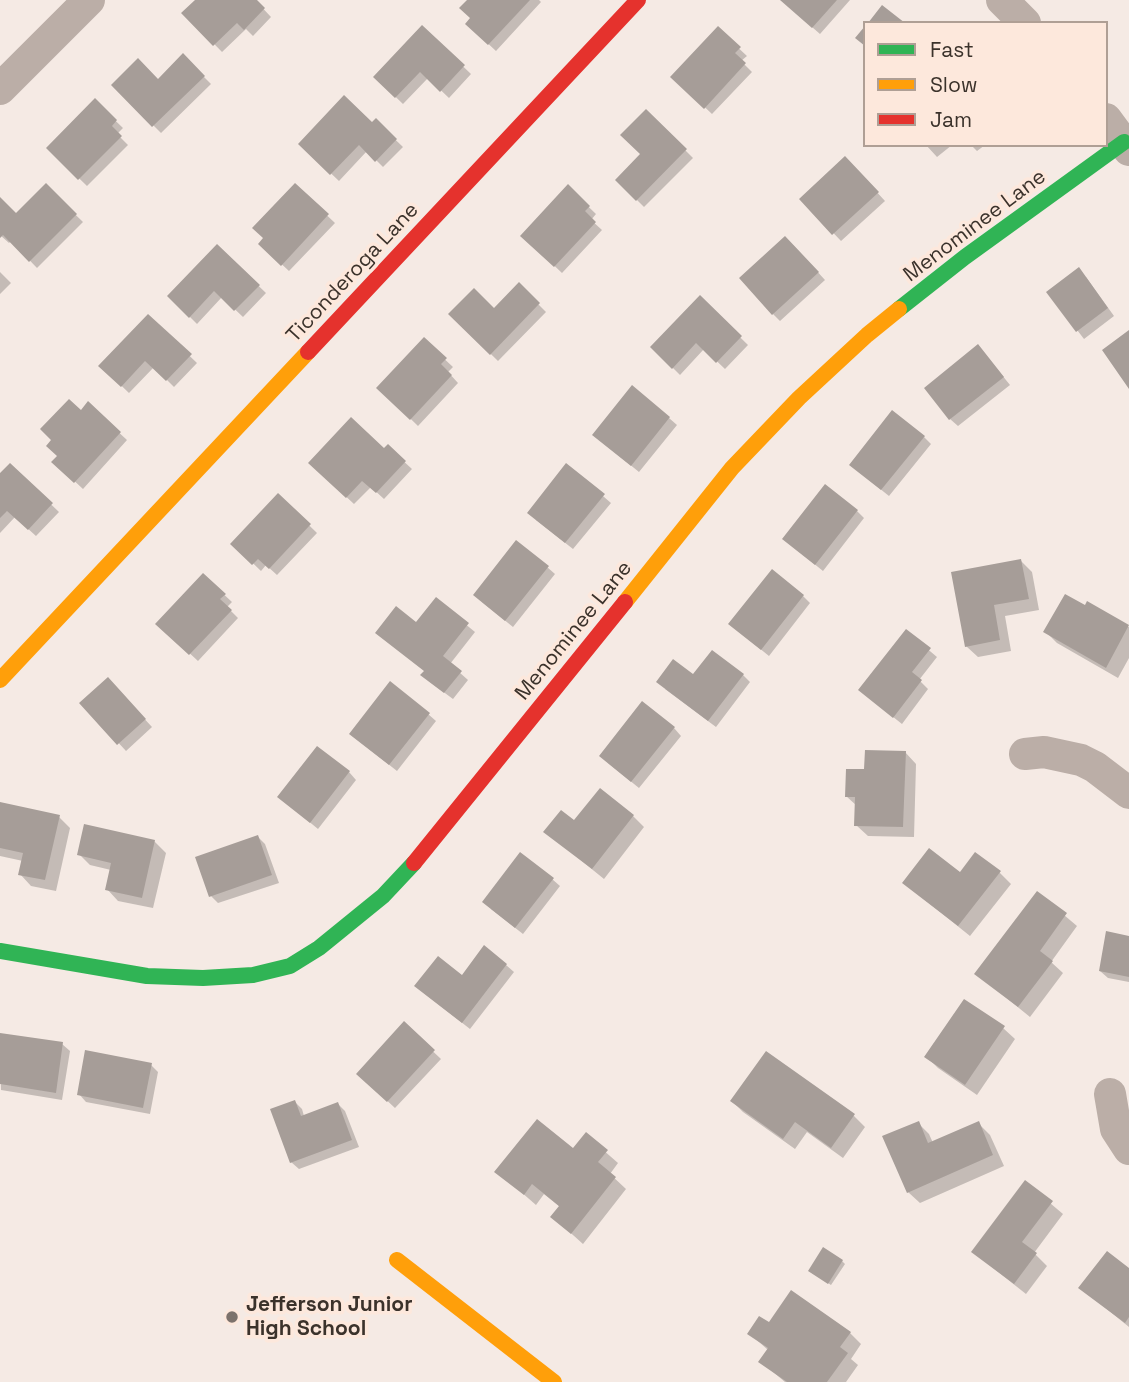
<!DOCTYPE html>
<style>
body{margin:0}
#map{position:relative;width:1129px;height:1382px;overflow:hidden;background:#f5eae4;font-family:"Space Grotesk",sans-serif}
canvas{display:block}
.legend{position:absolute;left:863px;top:21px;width:245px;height:126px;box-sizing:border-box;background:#fde8dc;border:2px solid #af9f95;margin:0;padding:9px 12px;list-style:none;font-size:21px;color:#3b322b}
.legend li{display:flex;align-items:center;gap:14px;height:35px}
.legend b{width:35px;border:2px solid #af9f95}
</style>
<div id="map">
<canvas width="1129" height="1382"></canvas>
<ul class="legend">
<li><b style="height:9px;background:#30b455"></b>Fast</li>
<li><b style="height:9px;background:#ff9f0a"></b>Slow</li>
<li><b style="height:9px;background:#e5322d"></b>Jam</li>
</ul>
</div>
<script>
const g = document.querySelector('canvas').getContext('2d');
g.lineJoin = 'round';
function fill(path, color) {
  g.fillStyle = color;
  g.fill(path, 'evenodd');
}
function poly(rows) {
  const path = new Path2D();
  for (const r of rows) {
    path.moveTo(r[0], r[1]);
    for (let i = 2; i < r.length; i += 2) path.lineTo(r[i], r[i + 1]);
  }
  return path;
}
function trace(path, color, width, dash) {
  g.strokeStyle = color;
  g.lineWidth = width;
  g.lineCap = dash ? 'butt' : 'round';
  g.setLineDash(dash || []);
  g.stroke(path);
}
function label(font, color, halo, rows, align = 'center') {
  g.font = font + ' "Space Grotesk",sans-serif';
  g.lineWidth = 7;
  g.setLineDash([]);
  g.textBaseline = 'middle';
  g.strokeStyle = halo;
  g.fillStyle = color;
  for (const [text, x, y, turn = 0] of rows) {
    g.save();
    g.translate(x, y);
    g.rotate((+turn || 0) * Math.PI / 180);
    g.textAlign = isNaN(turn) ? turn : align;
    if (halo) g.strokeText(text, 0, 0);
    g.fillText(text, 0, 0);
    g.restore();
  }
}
const shadow = poly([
 [197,0,255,0,271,17,253,36,246,29,222,52,184,13],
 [469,0,539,0,541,2,496,51,467,24,472,18],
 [781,0,850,0,820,34],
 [422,27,471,74,449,98,428,78,403,104,375,77],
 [718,29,747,56,741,61,752,72,712,114,673,77],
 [183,56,211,84,161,133,113,85,158,81],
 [95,101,123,128,117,134,128,145,87,186,48,148],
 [646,111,693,158,644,207,617,180,642,154],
 [376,121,403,147,383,167,367,151,339,181,300,144],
 [926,145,952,145,937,157],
 [971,145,985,145,977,151],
 [852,165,885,201,841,241,801,199],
 [295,185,335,223,289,271,260,244],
 [46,186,83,222,37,268,11,241,9,243,0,235,0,199,16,216],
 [568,187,596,214,591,220,602,230,562,273,523,236],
 [793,245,825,280,780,321,773,314],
 [217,246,266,293,243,317,222,297,197,324,169,296],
 [0,272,11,283,0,294],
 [1086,277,1114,316,1084,339,1048,292],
 [519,285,546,312,498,361,450,314,494,310],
 [700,298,748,345,725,369,704,349,680,375,652,347],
 [148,316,197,363,174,387,154,367,129,393,101,366],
 [424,340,453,367,448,372,458,383,418,426,379,388],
 [985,354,1010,385,958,426,950,419],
 [88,404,127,440,83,489,54,462,59,456,54,440],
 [669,418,677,425,639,472,602,442],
 [924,437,931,444,889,496,859,472],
 [388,447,412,469,384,499,371,487,354,504,310,463,384,451],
 [10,465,59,512,36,536,15,517,0,533,0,476],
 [567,465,611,503,573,549,536,520],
 [278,495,317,533,277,575,266,565,261,571,232,543],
 [857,511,864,518,823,571,792,546],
 [1021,561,1032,572,1039,610,1005,616,1011,651,978,657,966,646],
 [547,567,555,574,513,627,482,602],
 [203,575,232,602,227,607,238,618,198,661,158,624],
 [803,596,810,603,769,656,738,631],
 [436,600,475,632,450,664,468,680,453,699,430,682,425,672,417,624],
 [1088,604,1129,627,1129,658,1118,678,1057,643,1045,631,1086,608],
 [906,631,937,657,919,680,928,689,902,724,868,697],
 [743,675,750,682,716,727,665,689,694,677],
 [115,687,152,727,126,751,82,703],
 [428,714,436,721,397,771,359,741],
 [674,728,681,736,639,788,608,763],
 [905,752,916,764,914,837,868,836,856,825,857,806,846,796,866,771],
 [349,772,356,780,318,829,279,797],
 [0,804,59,817,70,828,56,891,31,886,20,874,23,861,0,856],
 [633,816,644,827,604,879,546,832],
 [258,837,265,844,279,883,218,903,211,896],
 [154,841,166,853,153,908,118,901,107,889,111,870,90,865,79,854],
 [999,872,1011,884,970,936,904,883,960,875],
 [552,879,560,886,523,934,491,909],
 [1038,893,1077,926,1051,962,1063,973,1030,1017,977,974],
 [1129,937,1129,982,1108,978,1100,971],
 [506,965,514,972,470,1029,424,993,462,977],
 [404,1024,441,1059,395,1108,366,1081],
 [1003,1028,1015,1039,977,1095,938,1068,927,1057],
 [0,1040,62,1044,70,1051,62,1100,1,1090],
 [151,1065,158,1072,150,1114,86,1102,79,1094],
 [732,1101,854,1116,865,1127,843,1158,807,1132,795,1149,743,1112],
 [295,1102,302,1109,304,1116,338,1104,345,1111,359,1147,299,1169,291,1162],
 [918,1123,929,1134,933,1143,978,1123,990,1135,1004,1166,920,1203,908,1192],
 [586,1135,618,1163,610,1174,626,1189,583,1244,553,1217,560,1207,544,1194,536,1205,497,1171,573,1150],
 [1025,1182,1063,1214,1034,1253,1047,1266,1026,1294,973,1252],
 [842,1261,845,1264,831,1285,814,1274],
 [1129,1270,1129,1327,1081,1288],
 [770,1325,850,1333,861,1344,851,1359,858,1365,846,1382,785,1382,760,1361,768,1350,749,1333]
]);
const building = poly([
 [195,0,257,0,265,8,244,30,237,23,213,46,181,13],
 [467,0,530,0,488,45,465,24,470,18,459,8],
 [780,0,837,0,812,28],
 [882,5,905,23,868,23],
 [422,25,465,65,440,92,420,72,395,98,373,77],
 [718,26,741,47,735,53,746,63,704,109,670,77],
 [865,26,865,46,855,38],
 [183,53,205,76,152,127,111,85,138,58,158,79],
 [344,95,372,122,376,118,397,139,375,162,359,145,330,175,298,144],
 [95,98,117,120,112,126,122,136,78,180,46,148],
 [646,109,687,149,636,201,615,180,640,154,620,135],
 [845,156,879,192,832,235,799,199],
 [46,183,77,214,29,262,3,235,0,238,0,197,16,213],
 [295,183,329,214,281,266,258,244,263,238,252,228],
 [568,184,590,206,585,211,596,222,554,267,520,236],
 [785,236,819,272,772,315,739,278],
 [217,244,260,285,234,311,214,291,189,318,167,296],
 [1079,267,1108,308,1076,332,1046,292],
 [519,282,540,303,490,355,448,314,474,288,494,308],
 [700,295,742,336,716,363,696,343,672,369,650,347],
 [148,314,192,354,166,381,145,361,121,387,98,366],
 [1129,330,1129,389,1102,350],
 [424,337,447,358,441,364,452,375,410,420,376,388],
 [978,344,1004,377,949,420,924,388],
 [632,385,670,417,631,466,592,435],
 [69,399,81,410,88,401,121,432,74,483,51,462,57,456,46,446,51,440,40,429],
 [892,410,925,436,881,490,849,465],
 [351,417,384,448,388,444,406,461,376,493,362,481,346,498,308,463],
 [10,463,53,503,28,530,7,511,0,518,0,473],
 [566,463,605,494,565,543,527,513],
 [825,484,858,510,815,565,782,539],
 [278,493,311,524,269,569,258,559,252,565,230,544],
 [516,540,549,566,505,621,473,595],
 [1021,559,1029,599,994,605,1000,640,965,647,951,572],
 [772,569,804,595,761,650,728,624],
 [203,573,226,594,220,599,232,610,189,655,155,624],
 [1065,594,1085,605,1087,601,1129,625,1106,668,1043,632],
 [436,597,469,623,443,656,462,671,444,693,420,675,424,671,375,633,396,606,416,622],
 [906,629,931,648,912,672,922,680,893,718,858,690],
 [712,650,744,674,708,721,656,682,673,659,693,674],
 [108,677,146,719,117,745,79,703],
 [390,681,430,713,389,765,349,734],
 [642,701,675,727,631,782,599,756],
 [317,746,350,771,310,823,277,797],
 [865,750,906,751,903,827,854,826,855,797,845,797,846,769,864,769],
 [600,788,634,815,592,869,543,832,561,810,574,820],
 [0,802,60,815,45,880,18,875,23,853,0,848],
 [84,824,155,840,142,898,105,890,111,863,77,855],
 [258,835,272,875,209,897,195,857],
 [929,848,960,872,975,852,1001,871,958,926,902,883],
 [520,852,554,878,515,928,482,902],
 [1037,891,1067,913,1040,951,1053,961,1018,1007,974,974],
 [1106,931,1129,936,1129,977,1099,971],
 [484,945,507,964,462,1023,414,986,438,956,462,975],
 [964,999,1005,1026,965,1085,924,1057],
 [404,1021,435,1050,387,1102,356,1074],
 [0,1033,63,1042,56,1093,0,1084],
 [85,1050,152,1063,143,1108,77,1095],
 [766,1051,855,1114,831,1148,795,1122,783,1139,730,1101],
 [295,1100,301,1116,338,1102,352,1140,290,1163,270,1109],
 [537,1119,573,1148,586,1132,608,1150,598,1162,616,1177,571,1234,550,1217,559,1206,532,1184,524,1195,494,1172],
 [919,1121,928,1143,979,1121,993,1155,907,1193,882,1136],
 [1025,1180,1053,1201,1022,1242,1037,1253,1014,1284,971,1252],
 [823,1247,843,1260,828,1284,808,1271],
 [1107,1251,1129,1268,1129,1317,1125,1323,1078,1288],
 [791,1290,851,1332,840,1347,848,1353,827,1382,787,1382,758,1362,768,1348,747,1334,759,1316,769,1322]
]);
const street = poly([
 [1002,0,1025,23],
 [0,89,89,0],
 [1106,119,1129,150],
 [1025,754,1044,752,1081,760,1095,767,1129,793],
 [1110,1094,1116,1129,1129,1149]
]);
const fast = poly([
 [899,309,965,257,1124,142],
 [0,951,147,976,203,978,253,975,290,966,319,948,383,896,414,863]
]);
const slow = poly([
 [625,602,732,468,799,398,867,335,899,309],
 [0,680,308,352],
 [397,1260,554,1382]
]);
const jam = poly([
 [308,352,638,0],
 [414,863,625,602]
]);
const markers = [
 [232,1317,7,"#7c726c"]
];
const streetNames = [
 ["Menominee Lane",975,226,-37],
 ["Ticonderoga Lane",353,273,-47],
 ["Menominee Lane",574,631,-51]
];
const poiNames = [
 ["Jefferson Junior",246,1305],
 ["High School",246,1329]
];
fill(shadow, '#0003');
fill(building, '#a69d98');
trace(street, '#bbaea7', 32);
trace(fast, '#30b455', 16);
trace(slow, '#ff9f0a', 16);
trace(jam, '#e5322d', 16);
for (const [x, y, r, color] of markers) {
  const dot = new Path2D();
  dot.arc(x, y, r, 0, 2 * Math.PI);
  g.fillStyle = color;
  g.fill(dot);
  trace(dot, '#fde8dc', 2.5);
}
label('21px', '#3b322b', '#fde8dc', streetNames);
label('bold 21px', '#3b322b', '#fde8dc', poiNames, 'left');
</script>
